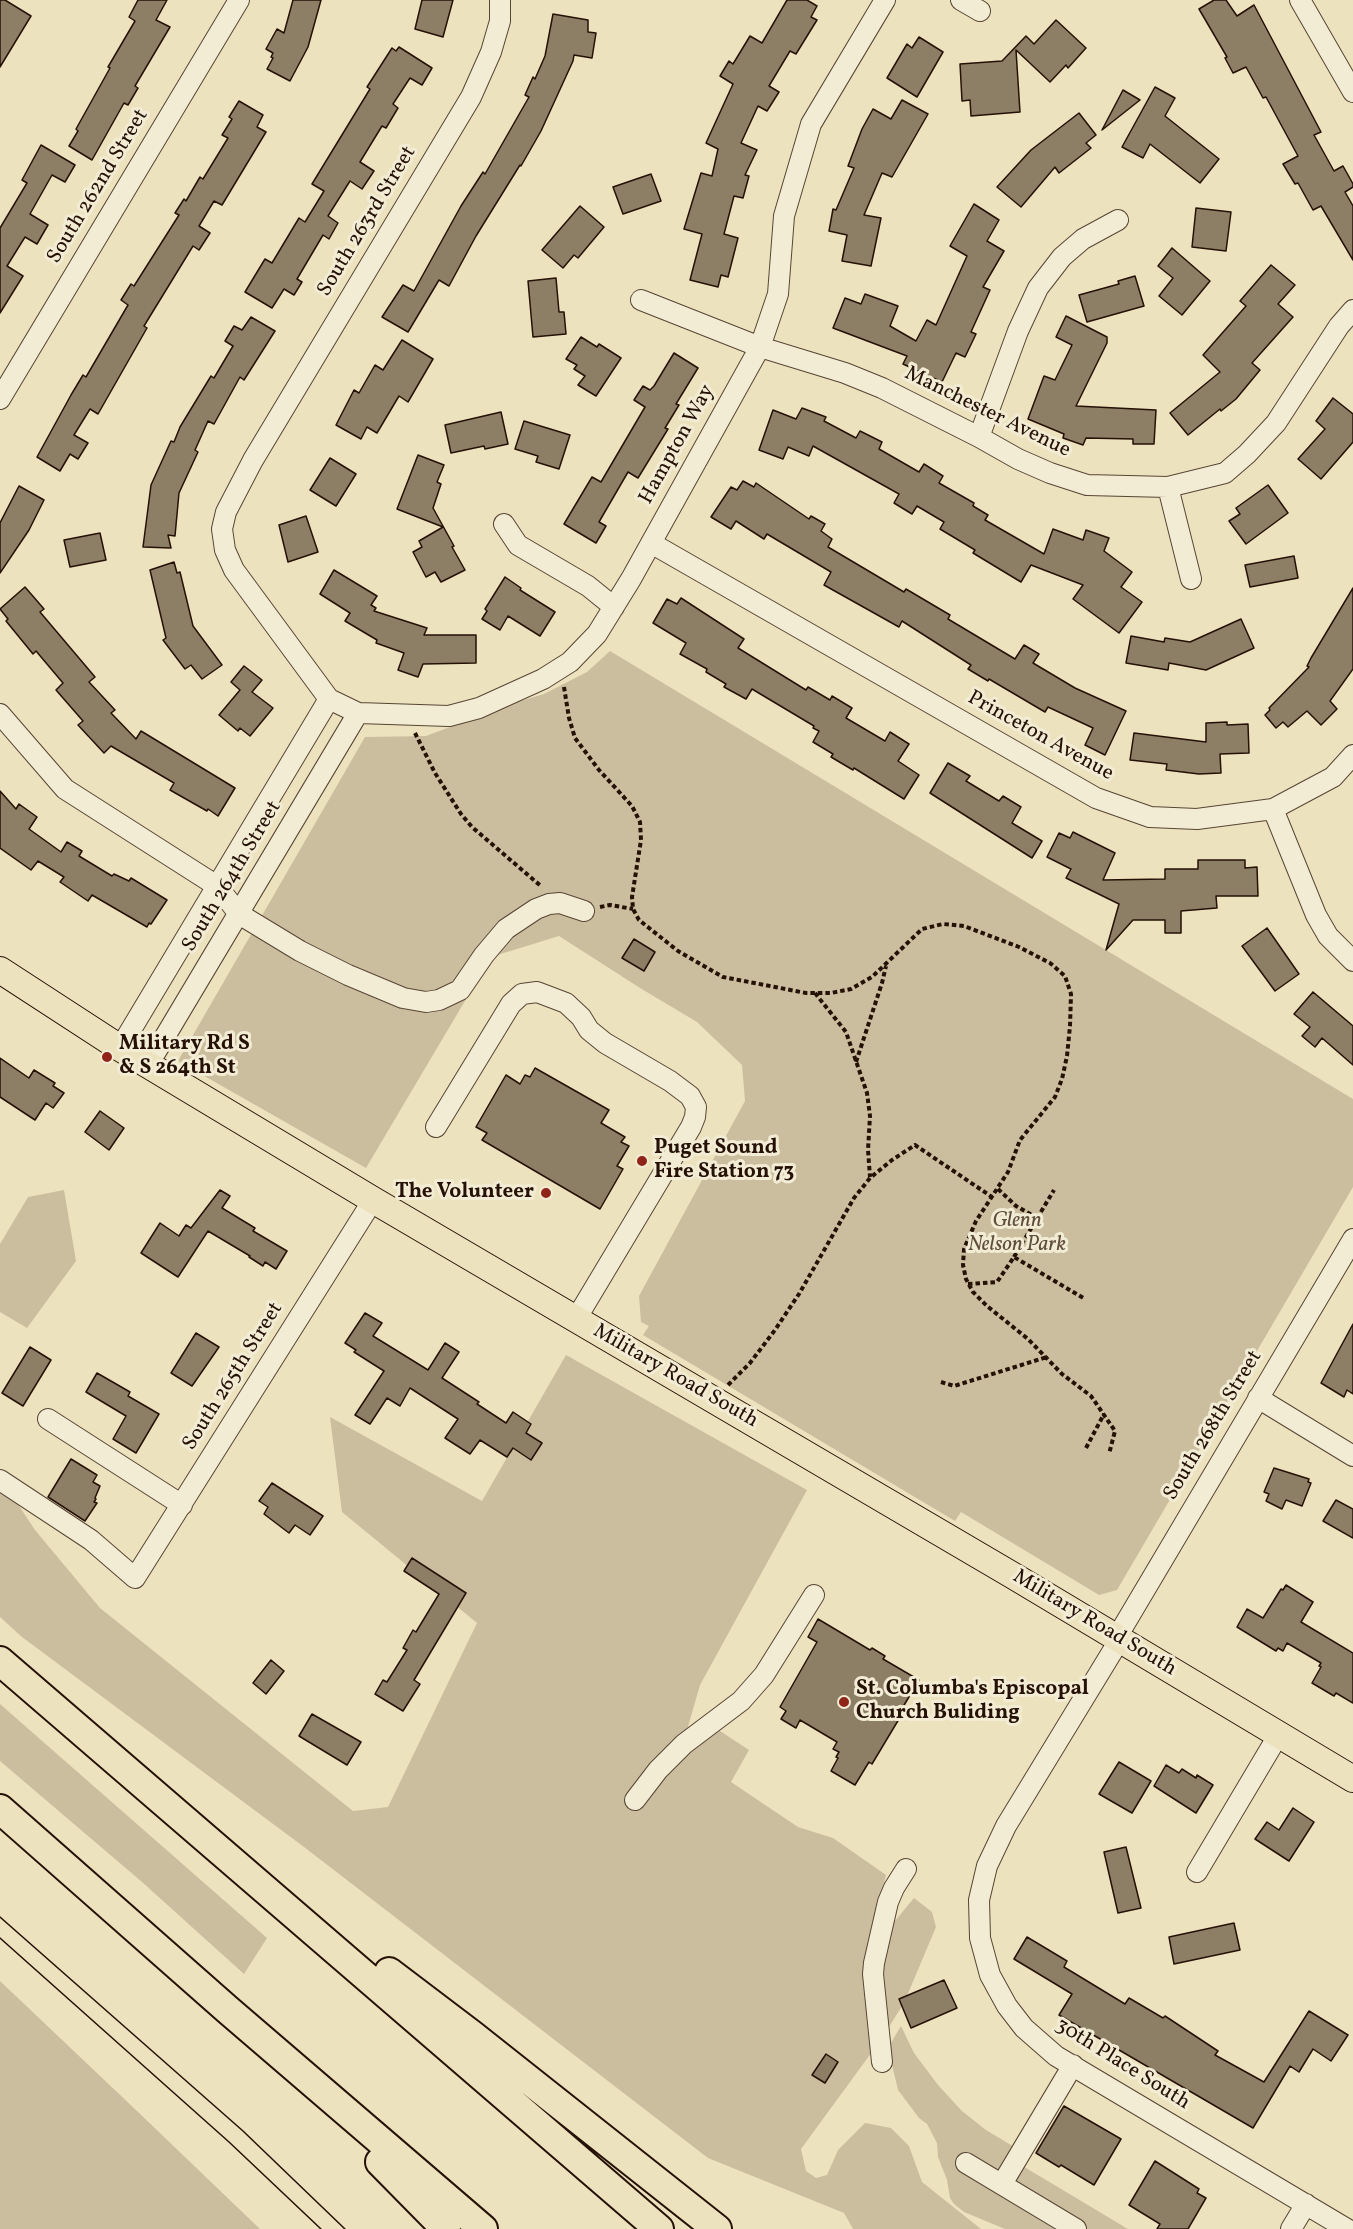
<!DOCTYPE html>
<style>
body{margin:0}
canvas{display:block;background:#ede2be}
</style>
<canvas width="1353" height="2229"></canvas>
<script>
const g = document.querySelector('canvas').getContext('2d');
g.lineJoin = 'round';
function fill(path, color) {
  g.fillStyle = color;
  g.fill(path, 'evenodd');
}
function poly(rows) {
  const path = new Path2D();
  for (const r of rows) {
    path.moveTo(r[0], r[1]);
    for (let i = 2; i < r.length; i += 2) path.lineTo(r[i], r[i + 1]);
  }
  return path;
}
function trace(path, color, width, dash) {
  g.strokeStyle = color;
  g.lineWidth = width;
  g.lineCap = dash ? 'butt' : 'round';
  g.setLineDash(dash || []);
  g.stroke(path);
}
function label(font, color, halo, rows, align = 'center') {
  g.font = font + ' Vollkorn,serif';
  g.lineWidth = 6;
  g.setLineDash([]);
  g.textBaseline = 'middle';
  g.strokeStyle = halo;
  g.fillStyle = color;
  for (const [text, x, y, turn = 0] of rows) {
    g.save();
    g.translate(x, y);
    g.rotate((+turn || 0) * Math.PI / 180);
    g.textAlign = isNaN(turn) ? turn : align;
    if (halo) g.strokeText(text, 0, 0);
    g.fillText(text, 0, 0);
    g.restore();
  }
}
const green = poly([
 [610,651,1353,1099,1353,1187,1117,1590,1099,1595,961,1512,955,1521,643,1335,649,1326,641,1322,639,1296,745,1101,742,1065,697,1022,640,988,559,936,491,957,366,1168,178,1061,365,737,426,736,517,702,544,694,587,672],
 [64,1190,76,1261,27,1328,0,1312,0,1244,28,1197],
 [566,1355,807,1490,700,1685,681,1751,714,1727,749,1750,731,1782,798,1827,833,1838,886,1875,866,1956,914,1898,932,1912,936,1927,904,2003,880,2041,801,2149,806,2171,816,2178,827,2175,838,2150,865,2123,891,2128,909,2146,922,2182,981,2229,853,2229,844,2213,708,2158,304,1847,22,1637,0,1617,0,1477,35,1530,100,1608,353,1811,388,1807,477,1623,342,1512,330,1417,482,1501],
 [0,1704,267,1938,244,1974,142,1882,0,1761],
 [0,1981,137,2111,260,2229,0,2229],
 [901,2026,914,2053,938,2085,962,2111,986,2130,1021,2151,1016,2162,1128,2229,1005,2229,964,2212,954,2204,950,2198,947,2180,938,2157,937,2143,927,2124,919,2118,898,2090,888,2048]
]);
const building = poly([
 [0,0,5,0,31,16,0,67,0,0],
 [138,0,167,0,156,20,170,27,135,86,138,88,128,105,124,103,92,160,69,146,78,131,76,129,110,68,108,67,135,21,129,17,138,0],
 [293,0,321,0,308,47,290,81,267,69,273,58,271,57,273,53,266,49,277,29,284,33,293,0],
 [422,0,453,0,443,37,415,29,422,0],
 [787,0,807,0,817,6,811,17,817,20,796,54,790,51,769,86,779,92,767,111,758,106,741,143,757,150,745,175,749,176,743,198,734,196,724,234,738,238,728,277,721,275,718,287,690,280,702,234,684,229,701,173,712,176,718,149,706,143,733,84,720,76,729,61,733,64,750,36,762,43,787,0],
 [1214,0,1226,0,1237,16,1254,5,1321,132,1314,135,1334,171,1343,166,1353,184,1353,187,1345,192,1353,206,1353,260,1321,206,1313,210,1298,183,1295,184,1283,164,1298,156,1266,97,1263,98,1246,67,1233,73,1225,58,1227,57,1199,9,1214,0],
 [553,14,588,20,588,32,596,33,592,58,574,55,573,61,541,131,521,166,520,165,476,236,449,286,439,280,408,332,382,317,403,285,414,291,461,206,483,172,485,174,529,97,525,95,533,77,535,79,545,56,553,14],
 [1056,20,1086,48,1068,68,1066,65,1050,82,1016,50,1020,112,971,116,970,100,962,101,960,64,1002,61,1026,36,1034,44,1056,20],
 [919,37,943,52,917,97,887,78,907,44,912,48,919,37],
 [399,47,432,68,422,85,410,78,393,104,398,108,386,128,382,126,360,162,374,171,362,189,350,181,328,216,338,223,329,239,323,235,297,279,302,282,294,295,284,289,272,308,245,292,265,259,272,263,299,218,305,222,324,191,312,184,370,89,367,87,392,48,396,51,399,47],
 [1155,87,1175,98,1165,116,1219,159,1200,183,1150,144,1143,158,1122,147,1155,87],
 [1123,90,1140,100,1102,130,1123,90],
 [902,100,928,114,892,177,882,173,864,215,881,218,871,266,842,261,847,235,829,231,833,209,836,210,854,168,848,166,862,129,873,109,891,119,902,100],
 [239,101,263,115,257,127,266,132,222,205,214,201,199,226,210,233,199,250,193,246,144,326,147,328,98,414,90,409,74,435,88,443,78,459,70,454,60,471,37,457,71,395,83,375,86,377,128,305,121,300,131,284,134,286,179,215,175,213,184,199,186,201,200,177,203,179,228,138,222,135,232,119,229,117,239,101],
 [1079,113,1096,135,1086,143,1091,148,1059,173,1055,167,1021,207,997,187,1031,150,1079,113],
 [41,145,75,165,65,182,52,175,30,214,48,225,37,244,25,237,7,266,23,276,0,313,0,228,27,183,22,180,41,145],
 [651,174,661,201,623,214,613,187,651,174],
 [974,204,999,220,987,241,1004,251,983,287,990,290,971,332,976,334,965,357,956,353,942,382,903,364,907,356,833,328,845,298,861,304,865,294,898,306,890,326,916,341,927,320,936,325,967,256,950,246,974,204],
 [580,206,604,227,578,258,574,255,563,268,542,250,580,206],
 [1196,208,1231,212,1226,251,1192,247,1196,208],
 [1172,248,1210,281,1182,315,1159,296,1173,278,1158,266,1172,248],
 [1271,265,1295,285,1278,304,1293,317,1252,363,1260,370,1236,399,1221,411,1220,409,1188,435,1170,413,1220,372,1203,355,1246,306,1240,301,1271,265],
 [1135,276,1144,306,1087,322,1079,295,1119,284,1118,281,1135,276],
 [556,278,559,312,564,312,566,334,533,337,528,281,556,278],
 [1066,316,1107,337,1107,343,1076,406,1156,410,1154,444,1133,444,1133,439,1086,438,1083,445,1063,438,1064,434,1028,419,1044,376,1055,380,1072,345,1056,337,1066,316],
 [251,317,275,331,244,380,240,377,214,424,208,421,195,450,198,452,179,493,175,536,168,535,171,548,143,547,151,485,171,441,174,442,180,427,211,376,214,378,233,346,225,341,234,326,242,330,251,317],
 [581,337,597,347,599,344,621,358,596,396,578,385,585,376,574,369,577,365,566,359,581,337],
 [402,340,433,359,408,402,399,396,377,433,367,427,361,439,336,425,354,390,359,393,375,365,383,370,402,340],
 [674,353,698,368,676,404,679,405,665,428,668,429,638,478,628,472,599,522,606,526,596,543,564,524,592,477,601,482,645,407,634,400,643,386,650,390,654,386,674,353],
 [1333,398,1353,414,1353,442,1321,479,1298,459,1325,429,1316,421,1333,398],
 [802,408,826,417,824,421,856,438,860,431,882,442,879,449,919,472,924,464,943,476,939,483,974,503,973,506,988,515,985,520,1044,554,1053,529,1083,540,1086,530,1109,538,1104,551,1132,572,1121,587,1142,602,1119,633,1073,599,1083,585,1031,565,1021,582,973,553,975,550,940,529,944,522,917,506,912,514,894,503,899,494,813,446,809,456,788,447,783,459,759,450,773,410,796,419,802,408],
 [501,412,508,444,485,449,484,446,451,453,445,425,501,412],
 [524,421,570,435,559,469,536,462,538,456,515,449,524,421],
 [418,455,444,465,437,482,441,484,433,508,454,546,452,547,465,570,441,582,435,572,426,577,413,552,422,547,419,541,443,527,397,509,418,455],
 [330,458,356,474,336,506,310,490,330,458],
 [743,481,754,487,756,483,809,519,811,516,825,524,821,531,832,539,828,547,904,592,906,589,950,615,948,619,1015,659,1024,645,1039,654,1033,663,1075,688,1126,711,1105,755,1085,745,1093,728,1048,707,1045,712,989,679,988,681,968,669,971,665,902,621,899,627,824,585,831,572,767,534,764,539,736,521,731,529,711,517,731,487,737,490,743,481],
 [1268,485,1288,513,1246,544,1229,521,1240,514,1236,508,1268,485],
 [19,486,44,500,29,530,0,573,0,523,19,486],
 [306,516,318,552,288,562,279,525,306,516],
 [100,533,106,560,70,567,64,540,100,533],
 [1294,556,1298,578,1250,587,1245,565,1294,556],
 [174,562,177,573,180,572,193,626,222,665,202,679,191,665,185,669,163,640,166,638,150,570,174,562],
 [334,570,377,596,371,605,376,608,374,611,427,628,424,635,476,635,476,663,423,664,418,677,398,670,404,653,376,643,377,640,345,621,350,613,320,594,334,570],
 [505,577,521,588,520,590,555,612,540,636,508,616,500,630,482,619,487,611,485,609,505,577],
 [25,587,44,609,40,612,95,677,89,682,115,710,111,713,136,739,141,731,235,788,218,816,208,809,207,811,170,790,174,783,111,746,104,753,78,725,83,721,56,690,63,683,36,651,33,654,6,621,8,619,0,609,25,587],
 [1353,588,1353,669,1330,701,1337,709,1321,725,1307,711,1288,727,1283,722,1276,728,1265,715,1270,710,1269,708,1309,667,1307,666,1311,658,1353,588],
 [681,598,744,639,738,648,806,690,808,687,830,700,832,696,852,708,846,718,885,741,890,732,909,744,898,761,919,775,904,799,854,768,853,770,831,757,833,754,813,742,819,731,813,728,814,726,752,689,746,699,724,687,726,684,706,672,707,669,680,654,686,643,653,623,667,599,677,604,681,598],
 [1241,619,1254,648,1206,670,1169,663,1168,670,1126,663,1131,636,1164,642,1165,638,1190,642,1241,619],
 [244,666,262,680,252,692,273,708,250,736,240,728,238,731,219,715,240,690,231,682,244,666],
 [1227,722,1227,725,1248,724,1249,753,1220,754,1221,773,1199,774,1166,770,1167,764,1130,760,1134,733,1206,742,1206,723,1227,722],
 [948,763,970,776,966,781,999,801,1003,796,1021,807,1012,823,1042,841,1032,858,930,793,948,763],
 [0,791,16,809,19,804,37,817,29,829,61,852,67,842,82,851,79,856,112,876,114,874,129,881,131,878,167,900,151,924,149,923,147,927,92,895,88,901,60,882,64,877,38,861,31,870,0,848,0,791],
 [1073,832,1115,853,1103,880,1165,879,1165,869,1198,869,1198,860,1245,860,1245,868,1257,867,1258,896,1216,896,1217,908,1181,911,1181,933,1165,933,1165,920,1133,920,1106,950,1119,904,1066,878,1071,869,1047,857,1059,833,1070,838,1073,832],
 [1267,928,1299,974,1275,991,1242,946,1267,928],
 [634,939,655,952,644,971,622,958,634,939],
 [1313,992,1353,1026,1353,1065,1322,1038,1315,1047,1302,1036,1310,1027,1294,1014,1313,992],
 [0,1058,29,1078,34,1070,55,1083,53,1086,64,1093,53,1108,46,1103,35,1120,0,1097,0,1058],
 [535,1068,609,1110,601,1123,625,1137,621,1142,629,1146,617,1166,623,1169,600,1209,482,1140,487,1133,476,1127,506,1075,520,1084,525,1075,530,1077,535,1068],
 [100,1111,124,1128,109,1150,85,1132,100,1111],
 [220,1190,230,1196,222,1208,255,1228,253,1231,287,1251,276,1269,265,1262,263,1266,249,1257,250,1256,208,1231,178,1277,141,1253,160,1223,179,1236,186,1225,191,1228,220,1190],
 [365,1313,382,1323,373,1336,428,1370,445,1343,459,1352,442,1378,479,1402,477,1404,506,1423,513,1412,531,1424,526,1433,542,1443,531,1460,513,1448,507,1457,480,1440,470,1454,445,1438,458,1419,410,1388,400,1406,387,1398,370,1424,355,1415,384,1371,354,1352,356,1350,345,1343,365,1313],
 [1353,1324,1353,1394,1347,1390,1344,1397,1321,1383,1353,1324],
 [196,1333,219,1347,192,1386,171,1373,196,1333],
 [30,1347,51,1360,23,1406,2,1393,30,1347],
 [97,1373,130,1392,128,1396,159,1414,136,1453,113,1439,126,1416,86,1392,97,1373],
 [71,1459,97,1475,93,1482,100,1486,95,1498,96,1499,94,1502,97,1503,85,1521,48,1497,71,1459],
 [1274,1468,1309,1479,1308,1482,1311,1483,1302,1506,1286,1500,1282,1509,1266,1501,1269,1494,1264,1492,1274,1468],
 [272,1483,323,1516,310,1535,295,1525,289,1533,264,1514,268,1507,259,1501,272,1483],
 [1336,1500,1353,1509,1353,1538,1323,1521,1336,1500],
 [412,1558,466,1593,414,1680,420,1684,403,1711,375,1694,383,1680,387,1682,407,1650,403,1648,413,1630,416,1632,439,1594,404,1571,412,1558],
 [1286,1585,1313,1602,1301,1622,1353,1653,1353,1703,1336,1693,1334,1696,1312,1683,1321,1667,1319,1666,1321,1663,1287,1643,1283,1651,1278,1648,1276,1651,1237,1627,1247,1609,1263,1618,1281,1589,1283,1590,1286,1585],
 [818,1619,870,1650,872,1648,885,1656,883,1659,919,1680,900,1712,902,1714,872,1764,869,1762,855,1785,831,1771,838,1758,836,1757,839,1752,833,1749,837,1742,800,1720,796,1728,781,1719,786,1711,780,1707,817,1642,808,1637,818,1619],
 [271,1660,284,1671,266,1694,253,1683,271,1660],
 [312,1714,361,1742,347,1765,299,1736,312,1714],
 [1119,1762,1151,1781,1132,1813,1099,1794,1119,1762],
 [1166,1765,1179,1773,1182,1769,1196,1778,1197,1775,1213,1785,1196,1813,1154,1786,1166,1765],
 [1293,1808,1314,1822,1289,1861,1255,1839,1267,1822,1279,1830,1293,1808],
 [1126,1847,1141,1908,1118,1913,1104,1852,1126,1847],
 [1234,1923,1240,1950,1174,1964,1169,1937,1234,1923],
 [1027,1937,1067,1961,1064,1967,1125,2004,1129,1998,1163,2018,1165,2016,1218,2051,1215,2055,1264,2082,1309,2011,1348,2035,1331,2061,1313,2049,1299,2072,1290,2066,1253,2128,1059,2015,1072,1994,1014,1959,1027,1937],
 [944,1980,957,2008,911,2028,899,1999,944,1980],
 [826,2054,838,2062,825,2083,812,2075,826,2054],
 [1064,2106,1121,2139,1094,2185,1061,2165,1059,2167,1036,2153,1064,2106],
 [1155,2161,1199,2189,1197,2193,1206,2198,1188,2229,1157,2229,1160,2224,1129,2205,1155,2161]
]);
const path = poly([
 [564,687,569,718,575,738,599,770,632,806,640,822,641,840,632,897,633,909,639,920,678,951,723,977,806,993,831,993,851,989,872,977,922,929,943,924,964,926,1019,947,1050,963,1065,976,1071,994,1070,1026,1067,1056,1062,1079,1055,1097,1020,1140,1008,1172,976,1221,964,1249,963,1265,966,1279,973,1292,987,1306,1028,1339,1062,1374,1091,1396,1115,1431,1109,1454],
 [415,733,435,773,461,814,472,827,542,887],
 [600,907,610,905,633,909],
 [815,993,846,1032,867,1093,870,1116,868,1150,870,1177],
 [856,1062,882,983,886,966],
 [998,1189,1016,1206,1037,1218],
 [1014,1257,1054,1190],
 [968,1284,997,1282,1014,1257,1085,1299],
 [941,1382,954,1386,1047,1357],
 [728,1385,750,1363,775,1330,799,1294,854,1198,870,1178,892,1160,915,1145,992,1197],
 [1086,1448,1104,1414]
]);
const minor = poly([
 [500,0,500,21,491,52,471,97,253,460,226,512,222,529,225,550,234,570,329,699,358,713,449,716,479,708,543,679,562,667,570,662,597,634,631,579,760,347,778,294,784,216,811,124,885,0],
 [961,0,980,11],
 [1300,0,1353,92],
 [641,300,760,347,845,373,882,388,979,437,1018,459,1050,473,1087,485,1168,487,1225,473,1247,454,1276,423,1339,326,1353,310],
 [0,399,239,0],
 [979,437,1018,331,1038,288,1062,257,1083,239,1118,220],
 [1168,487,1191,579],
 [504,524,518,545,588,586,614,607],
 [651,543,1096,798,1150,817,1197,819,1273,809,1333,777,1353,755],
 [0,714,65,789,217,886,239,914,300,951,348,975,403,998,426,1002,439,1000,460,990,484,955,506,929,536,909,549,904,560,903,584,911],
 [1273,809,1316,915,1328,936,1353,961],
 [120,1048,329,699],
 [148,1065,358,713],
 [436,1127,511,1004,522,994,537,992,566,1003,581,1017,589,1030,605,1043,670,1081,690,1096,696,1107,695,1117,691,1127,576,1319],
 [1258,1398,1353,1456],
 [48,1419,182,1505],
 [0,1480,91,1540,135,1578,373,1200],
 [1117,1637,1353,1239],
 [1120,1639,1006,1826,987,1866,979,1900,980,1938,990,1975,1007,2006,1024,2028,1056,2056,1347,2229],
 [635,1800,658,1770,684,1744,741,1701,764,1675,814,1595],
 [1197,1872,1279,1734],
 [882,2062,873,1974,874,1963,888,1902,894,1888,906,1869],
 [966,2163,1076,2229],
 [1002,2184,1073,2065],
 [1291,2229,1306,2204]
]);
const major = poly([
 [0,970,120,1048,373,1200,1012,1575,1353,1779]
]);
const highway = poly([
 [0,1661,659,2229],
 [0,1809,228,2010,483,2229],
 [389,1972,472,2035,717,2229],
 [380,2162,446,2229]
]);
const tram = poly([
 [0,1917,243,2131,345,2229],
 [0,1938,229,2142,321,2229]
]);
const markers = [
 [107,1057,6,"#8f2418"],
 [642,1161,6,"#8f2418"],
 [546,1193,6,"#8f2418"],
 [844,1702,6,"#8f2418"]
];
const streetNames = [
 ["South 262nd Street",99,187,-59],
 ["South 263rd Street",368,222,-59],
 ["Manchester Avenue",987,413,26],
 ["Hampton Way",678,445,-61],
 ["Princeton Avenue",1040,737,29],
 ["South 264th Street",233,877,-59],
 ["South 265th Street",234,1377,-58],
 ["Military Road South",675,1377,30],
 ["South 268th Street",1214,1426,-59],
 ["Military Road South",1094,1624,31],
 ["30th Place South",1122,2065,32]
];
const poiNames = [
 ["Military Rd S",119,1045],
 ["& S 264th St",119,1069],
 ["Puget Sound",654,1149],
 ["Fire Station 73",654,1173],
 ["The Volunteer",534,1193,"right"],
 ["St. Columba's Episcopal",856,1690],
 ["Church Buliding",856,1714]
];
const parkNames = [
 ["Glenn",1017,1222],
 ["Nelson Park",1017,1246]
];
fill(green, '#cbbe9f');
fill(building, '#8d7e66');
trace(building, '#251106', 1.5);
trace(minor, '#574534', 22);
trace(major, '#251106', 28);
trace(highway, '#251106', 32);
trace(path, '#251106', 4, [4.5, 3]);
trace(minor, '#f3ecd5', 20);
trace(major, '#ede2be', 26);
trace(highway, '#ede2be', 28);
trace(tram, '#251106', 1.5);
for (const [x, y, r, color] of markers) {
  const dot = new Path2D();
  dot.arc(x, y, r, 0, 2 * Math.PI);
  g.fillStyle = color;
  g.fill(dot);
  trace(dot, '#f3ecd5', 2);
}
label('21px', '#251106', '#f3ecd5', streetNames);
label('bold 21px', '#251106', '#f3ecd5', poiNames, 'left');
label('italic 21px', '#5f4e3c', '#f3ecd5', parkNames);
</script>
